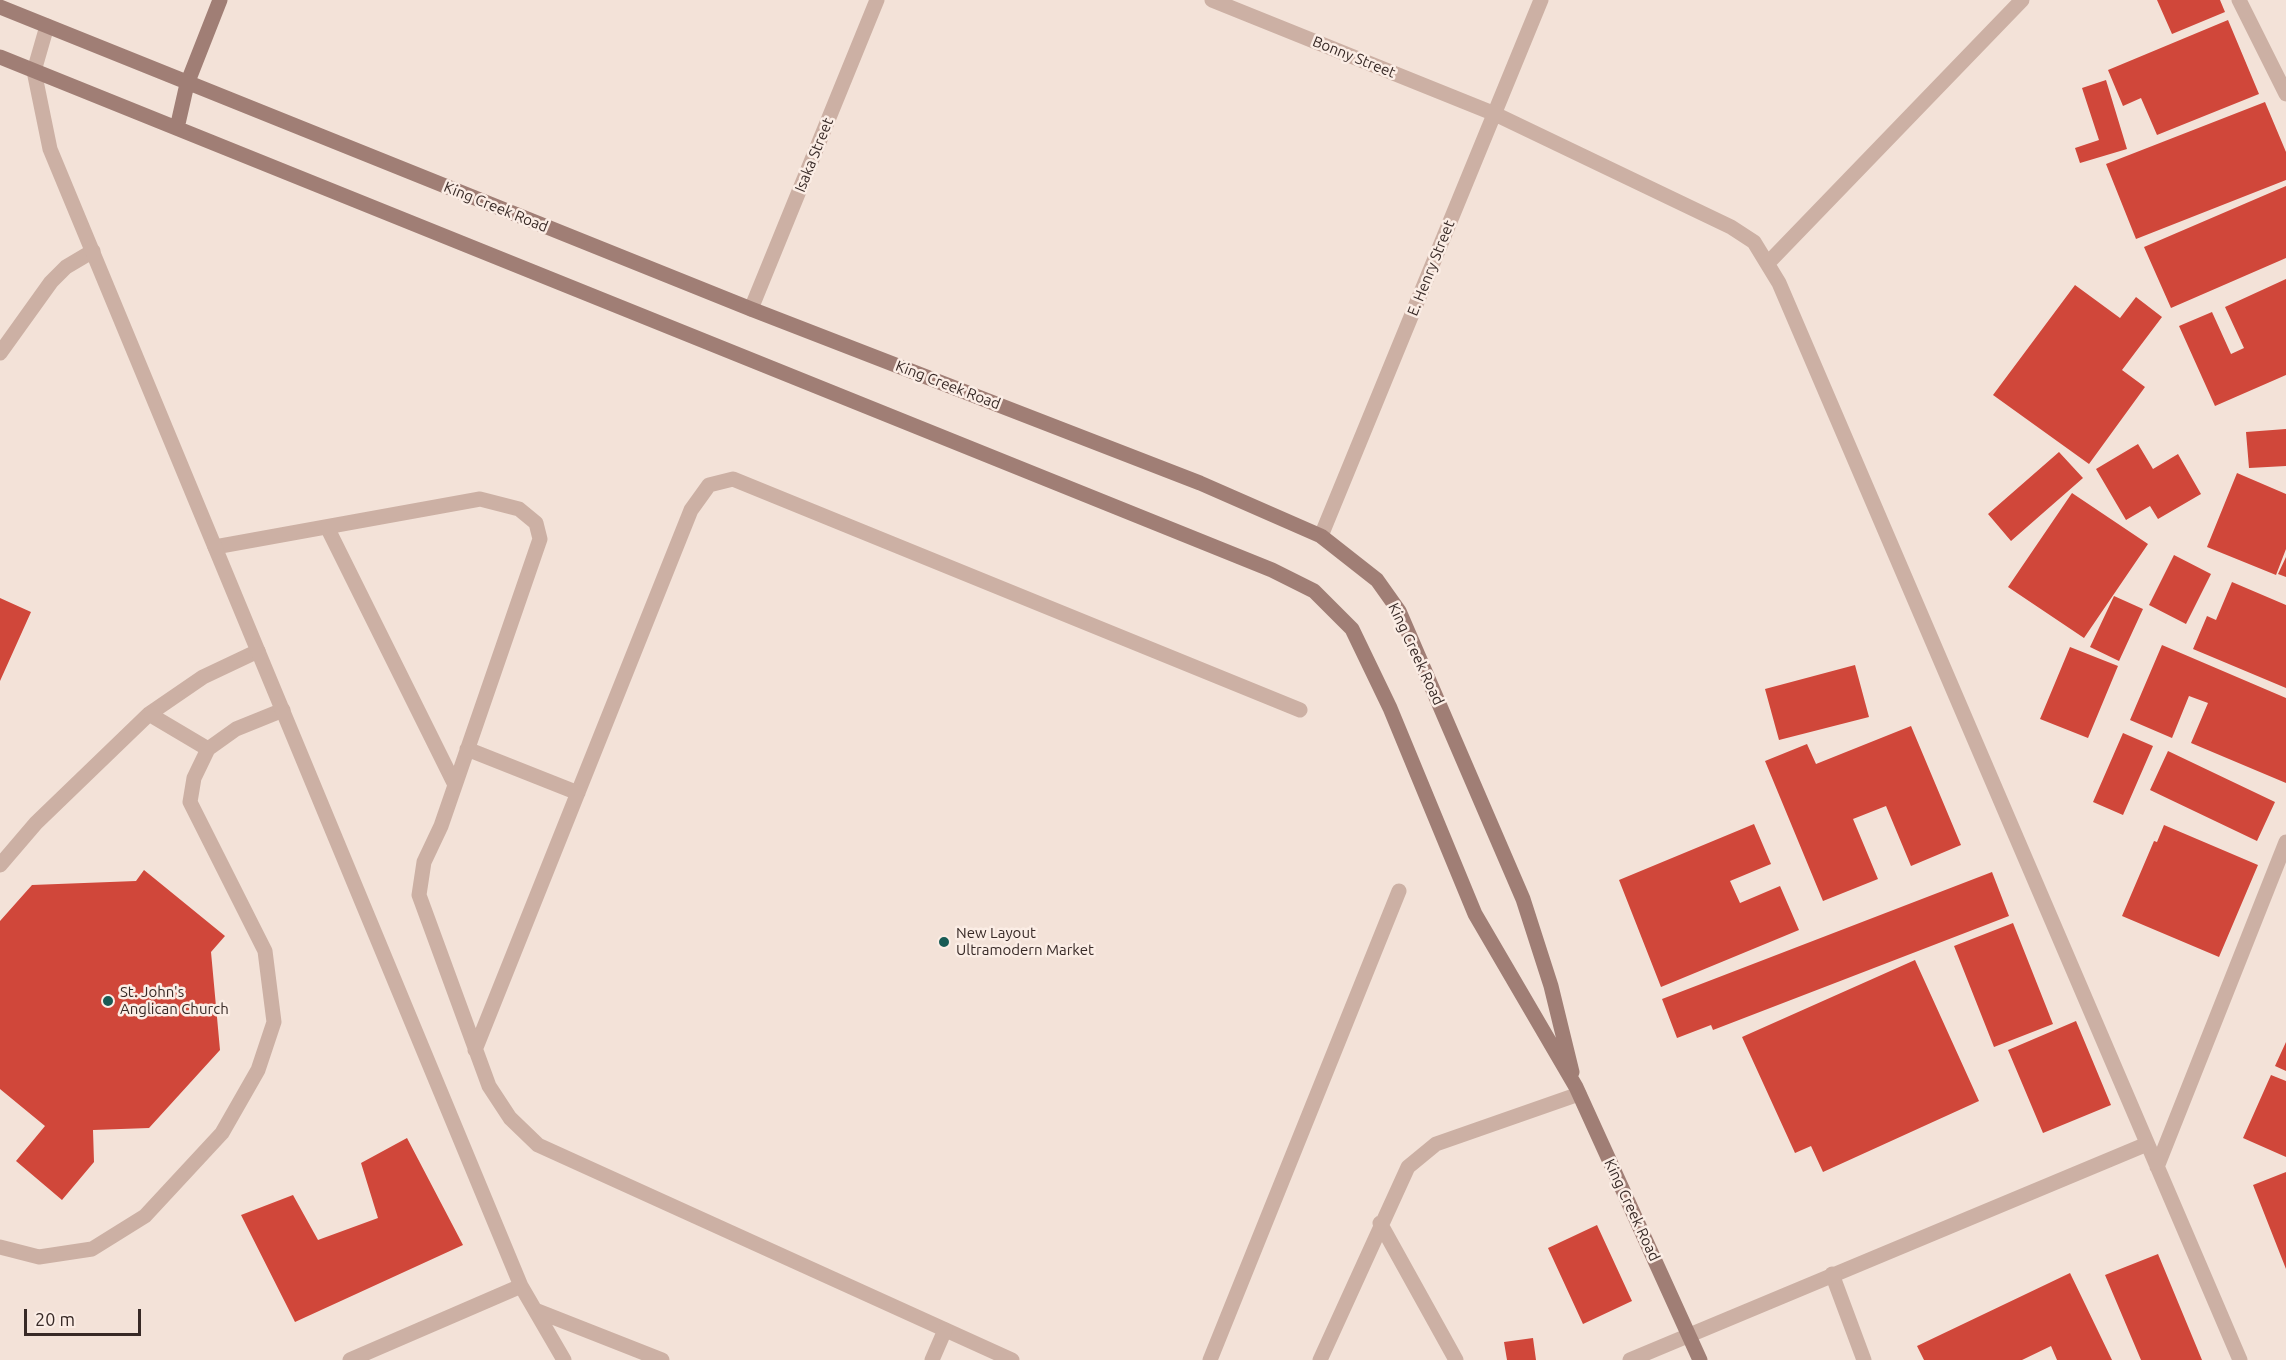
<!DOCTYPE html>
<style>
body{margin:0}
#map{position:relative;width:2286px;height:1360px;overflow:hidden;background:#f3e2d8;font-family:Ubuntu,sans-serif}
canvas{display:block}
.scale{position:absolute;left:24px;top:1309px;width:117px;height:27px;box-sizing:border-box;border:3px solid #372926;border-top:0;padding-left:8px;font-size:18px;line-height:21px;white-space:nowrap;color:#372926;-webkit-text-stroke:4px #fbede5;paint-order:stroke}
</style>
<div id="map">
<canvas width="2286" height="1360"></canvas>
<div class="scale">20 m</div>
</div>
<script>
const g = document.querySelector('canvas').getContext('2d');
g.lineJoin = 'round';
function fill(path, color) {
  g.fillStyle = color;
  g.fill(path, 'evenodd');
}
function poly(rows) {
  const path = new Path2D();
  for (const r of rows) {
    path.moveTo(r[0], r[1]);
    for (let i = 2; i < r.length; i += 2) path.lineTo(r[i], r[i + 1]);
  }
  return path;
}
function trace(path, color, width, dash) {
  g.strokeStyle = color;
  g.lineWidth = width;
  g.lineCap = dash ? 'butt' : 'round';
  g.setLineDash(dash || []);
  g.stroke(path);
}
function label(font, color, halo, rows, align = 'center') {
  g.font = font + ' Ubuntu,sans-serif';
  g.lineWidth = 5;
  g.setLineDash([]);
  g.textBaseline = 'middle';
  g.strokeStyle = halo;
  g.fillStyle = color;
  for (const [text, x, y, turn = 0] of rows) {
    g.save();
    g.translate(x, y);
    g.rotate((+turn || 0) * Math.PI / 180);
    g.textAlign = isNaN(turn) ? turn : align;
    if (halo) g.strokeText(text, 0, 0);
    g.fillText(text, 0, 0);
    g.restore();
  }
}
const building = poly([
 [2157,0,2220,0,2225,12,2172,34],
 [2228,20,2259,94,2157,135,2141,98,2123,106,2108,70],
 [2106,80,2127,149,2080,163,2075,148,2099,140,2082,88],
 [2265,102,2286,152,2286,180,2136,239,2106,164],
 [2286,186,2286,258,2171,308,2144,247],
 [2286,279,2286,375,2215,406,2179,326,2212,312,2231,354,2244,348,2225,307],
 [2075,285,2120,318,2136,297,2162,317,2122,370,2145,387,2089,464,1993,395],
 [2286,429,2286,466,2249,468,2246,432],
 [2138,444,2153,469,2178,454,2201,494,2158,519,2150,506,2126,520,2096,469],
 [2059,452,2083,478,2011,541,1988,514],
 [2237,473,2286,494,2286,549,2276,575,2207,547],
 [2072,493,2148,544,2084,638,2008,587],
 [2174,555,2211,574,2186,624,2149,605],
 [2286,557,2286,577,2278,574],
 [2232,582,2286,605,2286,688,2193,649,2207,616,2216,620],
 [2114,596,2143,609,2119,661,2090,647],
 [0,598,31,612,0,681],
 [2162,645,2286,698,2286,783,2191,743,2208,703,2189,696,2172,738,2130,720],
 [2070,647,2118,666,2088,738,2040,719],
 [1855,665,1869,717,1779,740,1765,689],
 [1911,726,1961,845,1911,866,1886,806,1853,819,1878,879,1823,901,1765,761,1807,744,1816,764],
 [2123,733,2153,746,2123,815,2093,802],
 [2168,751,2275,802,2257,841,2150,790],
 [1754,824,1771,864,1730,881,1740,903,1780,886,1799,930,1661,987,1619,880],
 [2164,825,2258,865,2219,957,2122,916,2154,841,2157,842],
 [144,870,225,936,211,952,220,1050,149,1128,93,1130,94,1162,62,1200,16,1161,45,1126,0,1089,0,921,32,885,136,881],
 [1992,872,2009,916,1713,1030,1711,1025,1677,1038,1662,999],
 [2013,923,2053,1024,1994,1047,1954,946],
 [1915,960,1979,1101,1823,1172,1811,1146,1795,1153,1742,1037],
 [2076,1021,2111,1105,2043,1133,2008,1050],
 [2286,1042,2286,1071,2275,1066],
 [2271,1075,2286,1081,2286,1157,2243,1138],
 [407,1138,463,1245,295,1322,241,1215,293,1195,318,1240,378,1218,361,1163],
 [2286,1172,2286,1269,2253,1185],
 [1597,1225,1632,1301,1583,1324,1548,1248],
 [2158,1254,2202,1360,2141,1360,2105,1275],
 [2070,1273,2112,1360,2057,1360,2051,1346,2022,1360,1924,1360,1917,1346],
 [1533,1338,1536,1360,1507,1360,1504,1342]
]);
const lane = poly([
 [0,353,51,282,66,267,93,251],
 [327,527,455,785],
 [215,547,480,499,519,509,536,523,540,539,441,826,424,862,419,895,489,1086,510,1118,538,1145,1012,1360],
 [149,714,208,749],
 [467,749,578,793],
 [0,865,36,823,149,714,203,677,258,651],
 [475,1050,691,510,709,485,733,479,1300,710],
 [1380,1223,1456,1360],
 [0,1247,39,1257,92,1249,145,1216,222,1133,258,1070,274,1022,265,951,190,802,194,778,208,749,236,729,283,710],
 [1832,1274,1864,1360],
 [1210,1360,1399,891],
 [1320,1360,1408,1167,1436,1144,1579,1094]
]);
const street = poly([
 [1212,0,1495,114,1731,227,1754,242,1779,283,2240,1360],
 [2239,0,2286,94],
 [47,26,34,71,50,149,521,1286,564,1360],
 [1768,263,2022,0],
 [751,309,877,0],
 [1321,536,1541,0],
 [2157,1167,2286,842],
 [535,1310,662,1360],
 [350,1360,521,1286],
 [932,1360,945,1330],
 [1630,1360,2147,1144]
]);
const secondary = poly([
 [0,7,751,309,1200,483,1321,536,1377,580,1399,611,1523,899,1551,986,1572,1072],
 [0,57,1272,570,1314,591,1352,629,1390,708,1475,914,1576,1087,1700,1360],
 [177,128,187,84,220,0]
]);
const markers = [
 [944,942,6,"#185b55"],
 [108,1001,6,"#185b55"]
];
const streetNames = [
 ["Bonny Street",1354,57,22],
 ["Isaka Street",814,155,-68],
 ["King Creek Road",496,207,22],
 ["E. Henry Street",1431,268,-68],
 ["King Creek Road",948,385,21],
 ["King Creek Road",1416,654,65],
 ["King Creek Road",1632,1210,65]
];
const poiNames = [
 ["New Layout",956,933],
 ["Ultramodern Market",956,950],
 ["St. John's",120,992],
 ["Anglican Church",120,1009]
];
fill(building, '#d0473a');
trace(lane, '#ccb0a4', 15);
trace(street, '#ccb0a4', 15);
trace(secondary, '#a07e75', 15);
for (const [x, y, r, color] of markers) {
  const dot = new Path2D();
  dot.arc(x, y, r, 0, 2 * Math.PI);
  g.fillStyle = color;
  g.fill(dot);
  trace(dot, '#fbede5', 2);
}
label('15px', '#372926', '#fbede5', streetNames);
label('15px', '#372926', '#fbede5', poiNames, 'left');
</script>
